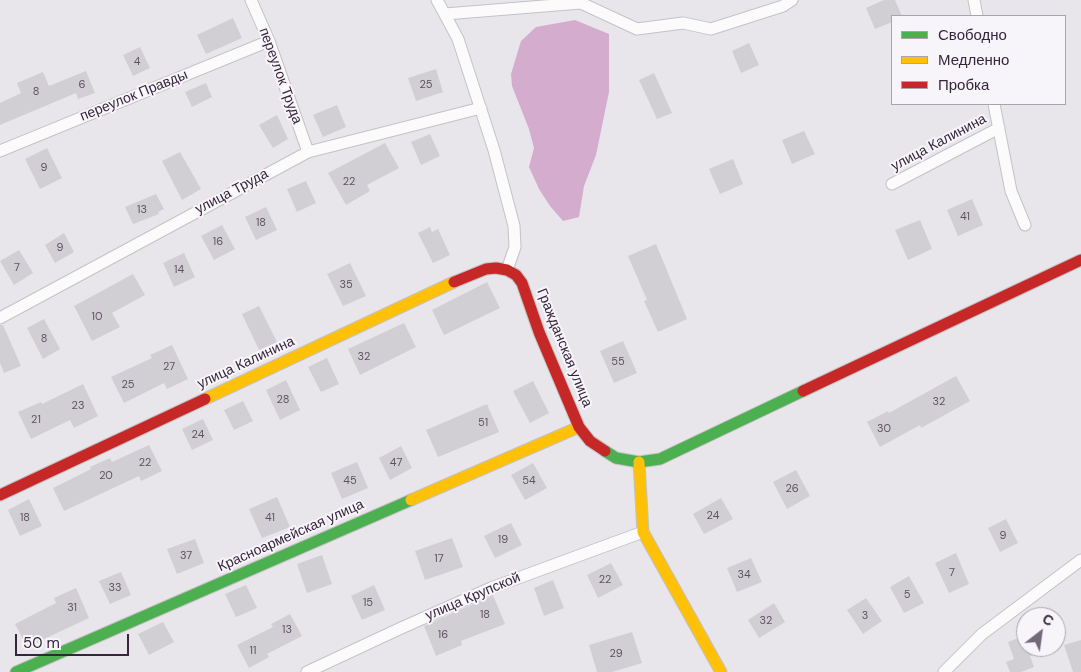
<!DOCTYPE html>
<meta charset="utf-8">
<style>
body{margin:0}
#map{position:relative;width:1081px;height:672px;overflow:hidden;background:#e8e6ea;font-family:"DM Sans",sans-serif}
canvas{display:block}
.legend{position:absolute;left:891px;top:15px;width:175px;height:90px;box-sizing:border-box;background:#f7f5f9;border:1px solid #aaa2ad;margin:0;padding:6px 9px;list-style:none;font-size:15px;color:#36263c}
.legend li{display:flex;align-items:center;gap:10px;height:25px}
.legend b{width:25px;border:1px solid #aaa2ad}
.north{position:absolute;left:1016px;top:607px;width:50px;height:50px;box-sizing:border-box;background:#f7f5f9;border:1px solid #aaa2ad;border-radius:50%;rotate:30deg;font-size:14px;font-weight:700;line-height:20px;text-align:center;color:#36263c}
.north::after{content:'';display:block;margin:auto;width:18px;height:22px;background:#746979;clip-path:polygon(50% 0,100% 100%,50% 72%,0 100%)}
.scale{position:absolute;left:15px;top:634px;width:114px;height:22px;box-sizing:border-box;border:2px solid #36263c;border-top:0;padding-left:6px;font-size:15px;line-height:18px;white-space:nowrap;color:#36263c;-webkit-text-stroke:4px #f7f5f9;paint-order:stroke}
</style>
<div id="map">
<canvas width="1081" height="672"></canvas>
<ul class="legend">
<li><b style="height:6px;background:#4caf50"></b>Свободно</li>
<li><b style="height:6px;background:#ffc107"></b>Медленно</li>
<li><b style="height:6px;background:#c62828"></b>Пробка</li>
</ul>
<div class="north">С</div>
<div class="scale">50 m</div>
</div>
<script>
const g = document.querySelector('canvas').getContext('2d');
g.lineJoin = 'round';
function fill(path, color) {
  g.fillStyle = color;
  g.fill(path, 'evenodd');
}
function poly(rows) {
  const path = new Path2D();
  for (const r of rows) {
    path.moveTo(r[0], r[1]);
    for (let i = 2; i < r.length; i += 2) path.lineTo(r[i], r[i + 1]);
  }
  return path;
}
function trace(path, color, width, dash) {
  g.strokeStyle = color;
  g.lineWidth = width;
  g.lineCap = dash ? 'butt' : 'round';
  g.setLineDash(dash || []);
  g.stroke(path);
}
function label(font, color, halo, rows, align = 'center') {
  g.font = font + ' "DM Sans",sans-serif';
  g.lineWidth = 4;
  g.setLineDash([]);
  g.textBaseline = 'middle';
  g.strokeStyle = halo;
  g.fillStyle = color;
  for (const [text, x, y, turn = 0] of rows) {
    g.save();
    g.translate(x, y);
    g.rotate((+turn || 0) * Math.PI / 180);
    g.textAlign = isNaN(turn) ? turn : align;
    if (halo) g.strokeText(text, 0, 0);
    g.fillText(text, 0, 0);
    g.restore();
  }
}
const water = poly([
 [575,20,609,34,609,92,596,155,584,186,579,217,563,221,550,206,539,189,529,167,534,148,529,129,512,86,511,74,521,41,536,27]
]);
const building = poly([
 [884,0,895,0,902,16,892,16,892,22,875,29,866,8],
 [233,18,242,38,206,54,197,35],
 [749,43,759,65,741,73,732,51],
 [140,47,150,68,133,76,123,55],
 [436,69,443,92,416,101,408,78],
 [86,71,95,93,78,99,76,93,0,125,0,103,21,93,17,83,43,72,49,86],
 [654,73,672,113,657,119,639,80],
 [206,83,212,97,192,107,185,92],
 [337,105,346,127,323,137,313,115],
 [277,115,288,139,273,148,259,125],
 [804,131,815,154,792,164,782,140],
 [430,134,440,156,421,165,411,142],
 [385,143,399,168,367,185,370,191,346,205,328,173],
 [47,148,62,178,40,189,25,159],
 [180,152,201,189,182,200,162,161],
 [733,159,743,184,720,194,709,169],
 [306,181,316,203,297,212,287,189],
 [156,194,164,209,158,212,159,214,133,224,125,207],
 [972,199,983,225,958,236,947,210],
 [266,207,277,230,256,240,245,217],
 [920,220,932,249,908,260,895,230],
 [222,225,235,249,214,260,201,236],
 [430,227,432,232,438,229,450,255,433,263,418,233],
 [64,233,74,252,55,263,45,245],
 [656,244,687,319,658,332,644,301,647,300,628,256],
 [19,250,33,273,14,285,0,261],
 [184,253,195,277,174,287,163,263],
 [350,263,366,296,343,306,327,274],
 [133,274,145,295,112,313,120,327,92,341,74,306],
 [487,282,500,308,444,335,432,310],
 [259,306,277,342,259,350,242,314],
 [44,319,60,349,43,359,27,328],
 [404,323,416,347,360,375,348,349],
 [0,325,3,325,21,366,4,373,0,363],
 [623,341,637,373,614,383,600,351],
 [172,345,188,379,167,389,164,383,124,403,111,377,152,358,150,355],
 [327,358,339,384,321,392,308,367],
 [956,376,970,401,921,428,920,425,880,447,867,422,888,411,889,413],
 [286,380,300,410,280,420,266,390],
 [533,381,549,413,530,423,513,391],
 [83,384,98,416,74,428,70,420,31,439,18,412,41,402,42,404],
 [243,401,253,421,234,430,224,410],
 [487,404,499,432,438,457,426,430],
 [203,419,213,440,192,450,182,429],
 [149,445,162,471,141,481,139,476,64,511,53,488,91,469,90,467,110,458,112,462],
 [401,446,412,468,390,480,379,458],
 [357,462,368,488,342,499,331,473],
 [533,463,547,488,525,500,511,475],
 [796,470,810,496,787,509,773,482],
 [277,497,290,527,262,538,249,509],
 [721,498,733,519,704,534,693,514],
 [29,499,42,526,20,536,8,510],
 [1006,519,1018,543,1000,552,988,528],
 [511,523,522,545,495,558,484,536],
 [452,538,463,567,425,580,415,551],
 [195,539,204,563,177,574,167,549],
 [956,553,969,584,949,593,935,563],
 [322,555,332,584,307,593,297,564],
 [751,558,762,582,737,592,727,568],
 [611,563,623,585,598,598,587,575],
 [121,572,131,595,110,604,99,581],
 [909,576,924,603,904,613,890,587],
 [553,580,564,608,544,616,534,588],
 [246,585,257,608,236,617,225,594],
 [374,585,385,610,362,620,351,596],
 [76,588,89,618,27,647,15,624,56,603,54,598],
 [493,595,505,624,461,641,462,645,436,656,424,626],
 [866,598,882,621,863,634,847,610],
 [774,603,785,622,759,638,748,620],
 [290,614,302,636,267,654,269,657,249,668,237,645,273,627,271,624],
 [163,622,174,642,149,655,138,634],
 [632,632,642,663,612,672,597,672,589,645],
 [1026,635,1026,647,1052,648,1030,656,1034,667,1021,672,1010,672,1006,662,1014,659,1008,642],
 [1081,640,1081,672,1073,672,1064,645]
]);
const street = poly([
 [251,0,269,41,308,152],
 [437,0,458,39,494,150,514,226,515,247,507,270],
 [974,0,977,16],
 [445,14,581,3,637,29,683,23,711,29,783,6,792,0],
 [994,104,1011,191,1025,225],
 [0,151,269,41],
 [892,184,999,128],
 [0,318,308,152,481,108],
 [307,672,399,629,491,588,643,532],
 [944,672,982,634,1081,560]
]);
const fast = poly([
 [605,451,616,458,639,462,660,459,803,391],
 [16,672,411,500]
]);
const slow = poly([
 [205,399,454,282],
 [639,462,643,532,721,672],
 [411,500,579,427]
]);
const jam = poly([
 [454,282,486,269,496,268,507,270,516,275,522,283,539,332,579,427,590,441,605,451],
 [803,391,1081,260],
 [0,495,205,399]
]);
const numberNames = [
 ["4",137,62],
 ["6",82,85],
 ["25",426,85],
 ["8",36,92],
 ["9",44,168],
 ["22",349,182],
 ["13",142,210],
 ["41",965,217],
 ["18",261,223],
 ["16",218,242],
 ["9",60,248],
 ["7",17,268],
 ["14",179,270],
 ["35",346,285],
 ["10",97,317],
 ["8",44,339],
 ["32",364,357],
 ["55",618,362],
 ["27",169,367],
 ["25",128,385],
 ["28",283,400],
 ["32",939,402],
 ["23",78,406],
 ["21",36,420],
 ["51",483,423],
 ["30",884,429],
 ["24",198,435],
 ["22",145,463],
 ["47",396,463],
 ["20",106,476],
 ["45",350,481],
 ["54",529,481],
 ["26",792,489],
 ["24",713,516],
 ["18",25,518],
 ["41",270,518],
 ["9",1003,536],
 ["19",503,540],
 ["37",186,556],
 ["17",439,559],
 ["7",952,573],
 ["34",744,575],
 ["22",605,580],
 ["33",115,588],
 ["5",907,595],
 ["15",368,603],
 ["31",72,608],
 ["18",485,615],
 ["3",865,616],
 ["32",766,621],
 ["13",287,630],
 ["16",443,635],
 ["11",253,651],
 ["29",616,654]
];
const streetNames = [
 ["переулок Труда",280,76,70],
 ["переулок Правды",134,96,-22],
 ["улица Калинина",939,143,-28],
 ["улица Труда",232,192,-28],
 ["Гражданская улица",564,348,68],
 ["улица Калинина",246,363,-25],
 ["Красноармейская улица",291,536,-24],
 ["улица Крупской",473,597,-23]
];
fill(water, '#d4acce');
fill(building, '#d1cfd3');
trace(street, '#c4c2c6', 13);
trace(fast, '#c4c1c6', 13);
trace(slow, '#c4c1c6', 13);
trace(jam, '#c4c1c6', 13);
trace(street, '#fcfbfc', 11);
trace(fast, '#4caf50', 11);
trace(slow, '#ffc107', 11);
trace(jam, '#c62828', 11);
label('11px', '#5e5162', null, numberNames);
label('14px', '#36263c', '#f7f5f9', streetNames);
</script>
